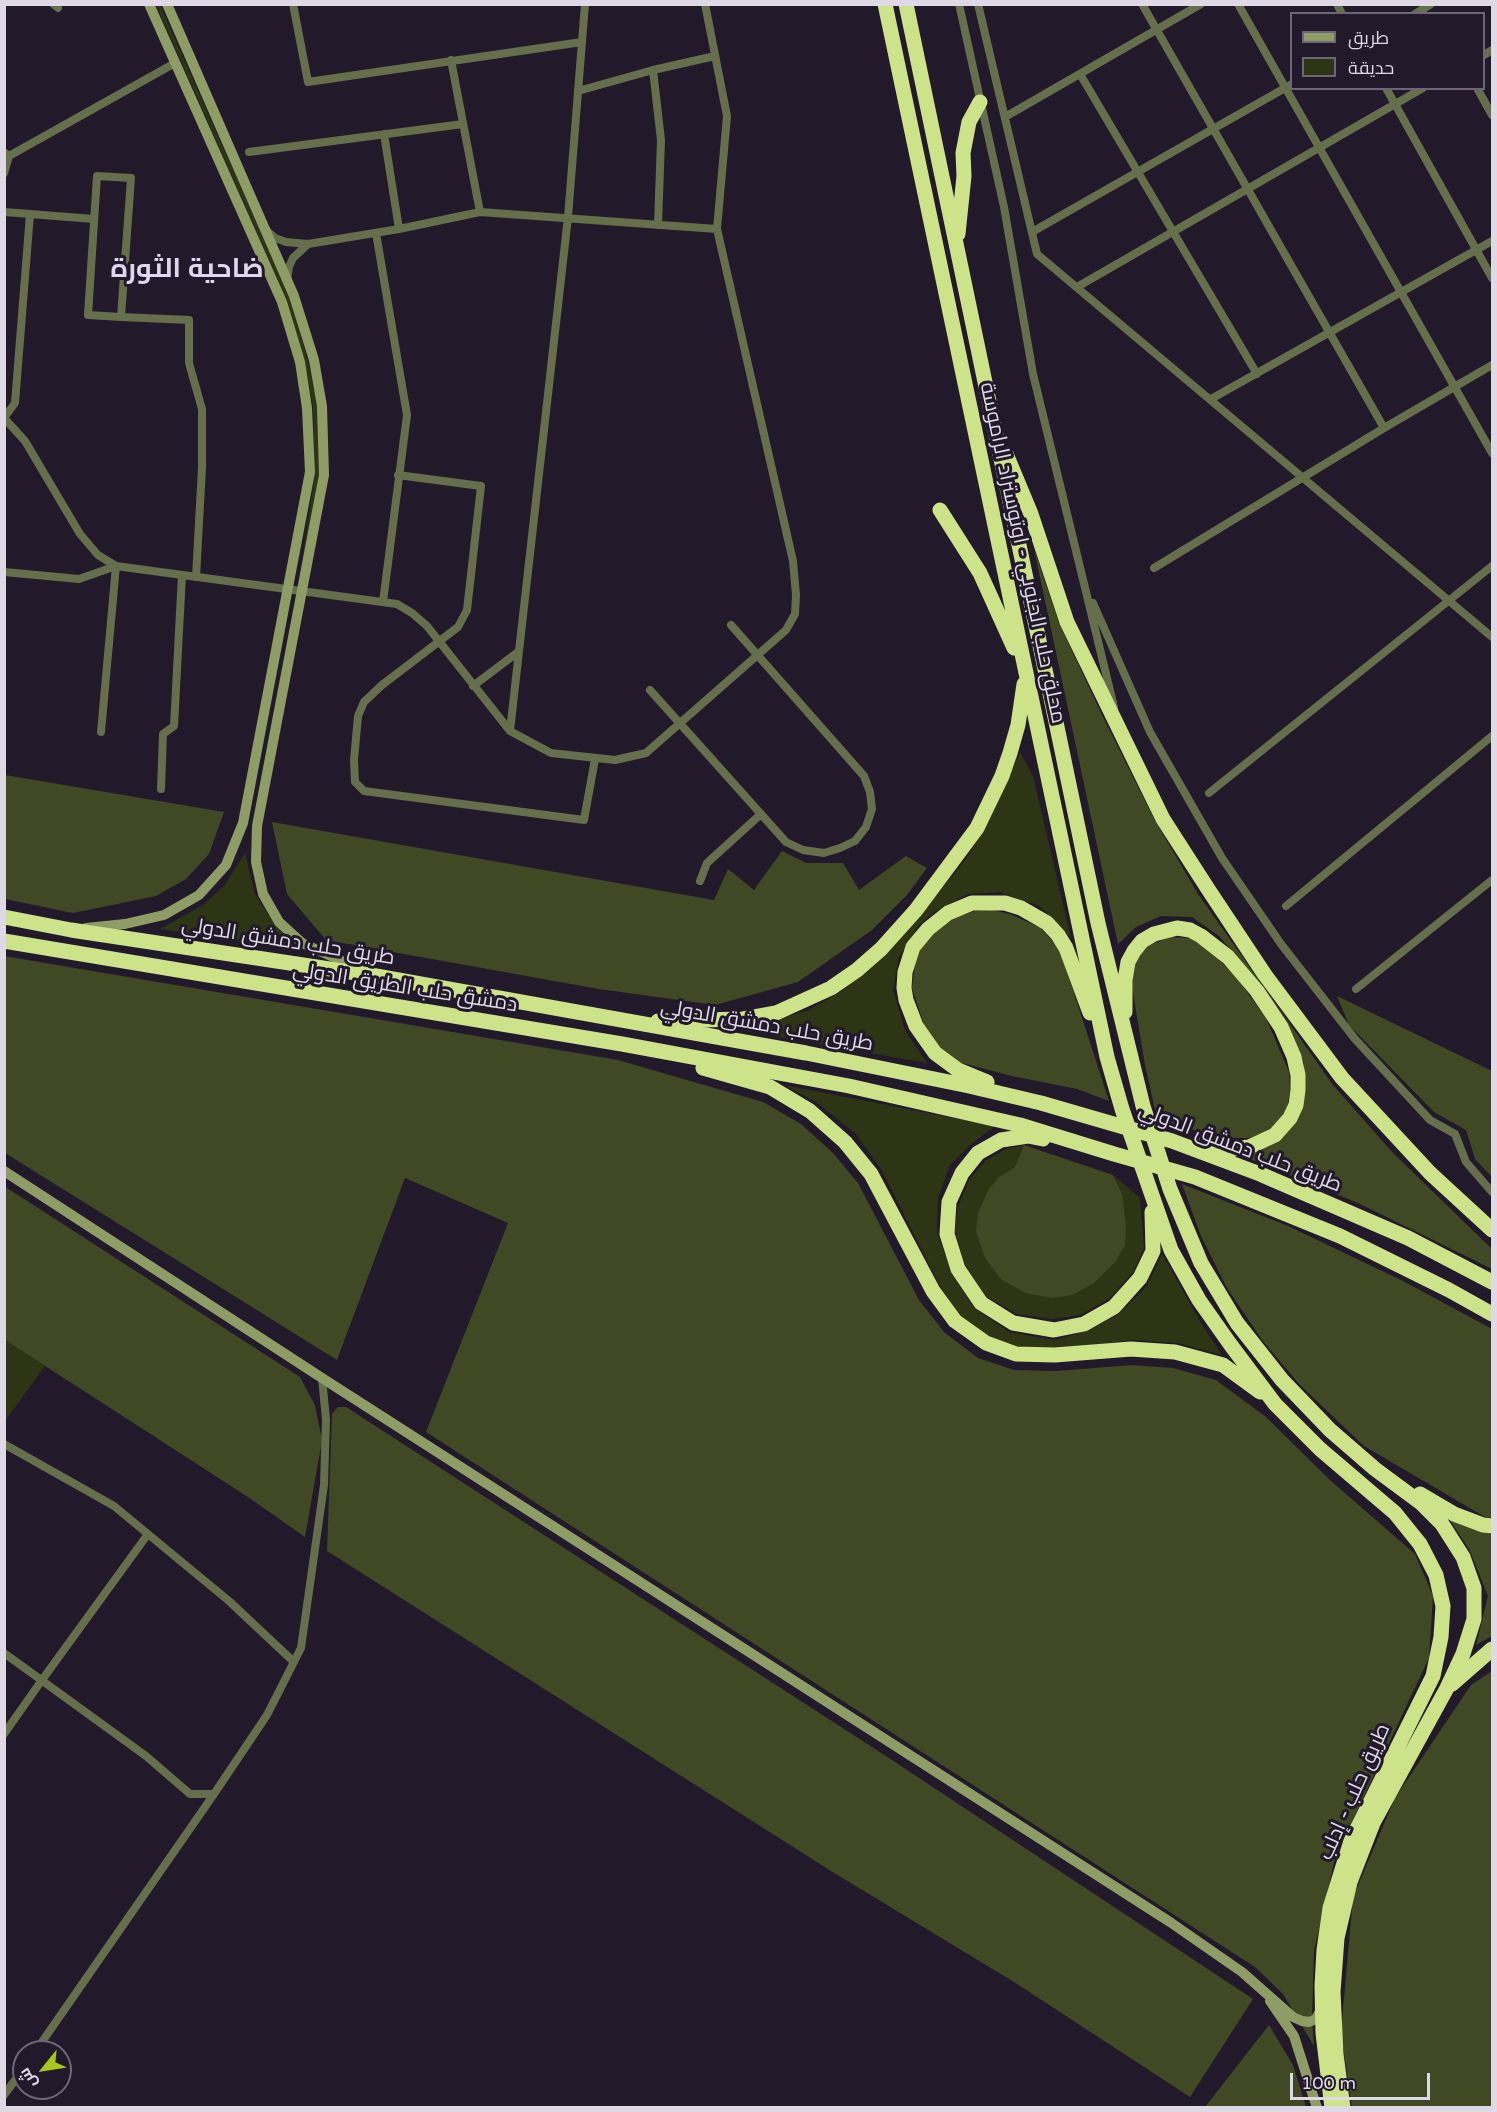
<!DOCTYPE html>
<meta charset="utf-8">
<style>
body{margin:0}
#map{position:relative;width:1497px;height:2112px;overflow:hidden;background:#22192b;font-family:"Varela Round",Cairo,sans-serif}
canvas{display:block}
.frame{position:absolute;inset:0;border:6px solid #dfd9e6;pointer-events:none}
.legend{position:absolute;left:1290px;top:12px;width:195px;height:78px;box-sizing:border-box;background:#22192b;border:2px solid #6e6676;margin:0;padding:8px 10px;list-style:none;font-size:18px;color:#dfd9e6}
.legend li{display:flex;align-items:center;gap:12px;height:30px}
.legend b{width:30px;border:2px solid #6e6676}
.north{position:absolute;left:12px;top:2040px;width:60px;height:60px;box-sizing:border-box;background:#22192b;border:2px solid #6e6676;border-radius:50%;rotate:240deg;font-size:16px;font-weight:700;line-height:24px;text-align:center;color:#dfd9e6}
.north::after{content:'';display:block;margin:auto;width:21px;height:27px;background:#a8c71c;clip-path:polygon(50% 0,100% 100%,50% 72%,0 100%)}
.scale{position:absolute;left:1290px;top:2073px;width:140px;height:27px;box-sizing:border-box;border:3px solid #dfd9e6;border-top:0;padding-left:8px;font-size:18px;line-height:21px;white-space:nowrap;color:#dfd9e6;-webkit-text-stroke:4px #22192b;paint-order:stroke}
</style>
<div id="map">
<canvas width="1497" height="2112"></canvas>
<div class="frame"></div>
<ul class="legend">
<li><b style="height:8px;background:#8e9d65"></b>طريق</li>
<li><b style="height:16px;background:#2e3515"></b>حديقة</li>
</ul>
<div class="north">ش</div>
<div class="scale">100 m</div>
</div>
<script>
const g = document.querySelector('canvas').getContext('2d');
g.lineJoin = 'round';
function fill(path, color) {
  g.fillStyle = color;
  g.fill(path, 'evenodd');
}
function poly(rows) {
  const path = new Path2D();
  for (const r of rows) {
    path.moveTo(r[0], r[1]);
    for (let i = 2; i < r.length; i += 2) path.lineTo(r[i], r[i + 1]);
  }
  return path;
}
function trace(path, color, width, dash) {
  g.strokeStyle = color;
  g.lineWidth = width;
  g.lineCap = dash ? 'butt' : 'round';
  g.setLineDash(dash || []);
  g.stroke(path);
}
function label(font, color, halo, rows, align = 'center') {
  g.font = font + ' "Varela Round",Cairo,sans-serif';
  g.lineWidth = 6;
  g.setLineDash([]);
  g.textBaseline = 'middle';
  g.strokeStyle = halo;
  g.fillStyle = color;
  for (const [text, x, y, turn = 0] of rows) {
    g.save();
    g.translate(x, y);
    g.rotate((+turn || 0) * Math.PI / 180);
    g.textAlign = isNaN(turn) ? turn : align;
    if (halo) g.strokeText(text, 0, 0);
    g.fillText(text, 0, 0);
    g.restore();
  }
}
const green = poly([
 [156,5,160,5,290,298,308,361,318,407,319,473,302,577,300,576,315,473,313,407,304,361,287,300],
 [1020,752,1033,776,1071,938,1040,906,999,892,968,894,936,911,919,925,899,957,893,990,905,1030,927,1063,723,1027,771,1020,807,1011,842,991,878,960,910,927,966,859,989,820],
 [245,853,255,894,271,919,289,941,301,951,160,929,203,905,224,886],
 [784,1085,995,1126,971,1144,950,1165,938,1198,937,1233,952,1274,974,1308,1009,1332,1055,1340,1086,1331,1119,1314,1146,1287,1162,1254,1201,1323,1222,1355,1178,1343,1133,1340,1057,1349,1018,1348,990,1338,960,1316,940,1286,881,1169,855,1133,816,1102],
 [1024,1145,1015,1167,999,1177,1122,1194,1113,1175,1140,1198,1144,1248,1134,1271,1109,1299,1080,1315,1052,1319,1017,1314,987,1297,966,1267,955,1232,958,1207,969,1180,985,1161,1006,1149],
 [5,1340,45,1366,5,1421]
]);
const forest = poly([
 [1034,549,1059,623,1102,715,1154,819,1198,894,1333,1085,1393,1153,1492,1249,1492,1269,1358,1203,1243,1156,1267,1146,1302,1103,1304,1063,1288,1026,1260,985,1219,936,1192,917,1161,916,1136,927,1118,944],
 [5,775,224,812,209,854,186,879,156,896,73,913,5,899],
 [272,822,714,900,728,869,754,890,782,851,806,863,843,863,859,890,906,856,927,868,907,895,872,930,798,982,715,1005,599,989,326,940,287,894],
 [992,910,1010,914,1041,928,1060,950,1109,1101,1077,1089,1012,1076,958,1062,945,1054,934,1042,925,1028,912,988,916,954,927,935,956,917,975,911],
 [1170,937,1189,938,1210,950,1237,978,1266,1018,1289,1072,1290,1092,1287,1108,1279,1122,1267,1132,1249,1138,1229,1138,1162,1123,1157,1119,1145,1065,1132,987,1134,961,1149,945],
 [4,956,618,1060,763,1102,801,1124,833,1153,858,1183,919,1300,944,1332,978,1358,1014,1370,1056,1371,1132,1365,1173,1368,1216,1380,1266,1417,1331,1481,1415,1554,1433,1596,1429,1658,1335,1858,1314,1951,1312,2019,1314,2046,1283,1994,1255,1967,426,1432,508,1223,405,1178,337,1360,5,1153],
 [1337,996,1492,1071,1492,1177,1475,1159,1466,1130,1434,1112,1349,1025],
 [1024,1145,1113,1175,1122,1194,1126,1226,1125,1245,1116,1261,1094,1283,1072,1295,1052,1298,1025,1293,1001,1279,985,1258,976,1231,978,1213,988,1190,999,1177,1015,1167],
 [1182,1184,1288,1226,1403,1281,1492,1329,1492,1518,1485,1517,1364,1446,1300,1385,1262,1340,1227,1288,1201,1236],
 [4,1186,300,1377,315,1405,322,1440,305,1537,248,1497,5,1340],
 [338,1407,346,1407,889,1758,1253,1999,1190,2097,1014,1982,831,1871,327,1551,332,1414],
 [1449,1519,1492,1535,1492,1636,1476,1645,1488,1596,1469,1549],
 [1492,1671,1492,2107,1352,2108,1341,2032,1353,1897,1395,1798,1471,1685],
 [1269,2025,1293,2065,1306,2107,1205,2107]
]);
const street = poly([
 [53,4,58,8],
 [293,4,308,82,582,42],
 [959,4,1004,207,1033,374,1114,707],
 [978,4,1037,254,1492,637],
 [1142,4,1384,428,1154,568],
 [1238,4,1492,453],
 [1337,4,1342,14],
 [1415,14,1431,4],
 [1484,55,1492,50],
 [451,60,480,212],
 [653,70,661,140,658,225],
 [1080,74,1257,374],
 [1386,88,1492,278],
 [1477,88,1492,115],
 [578,91,653,70,715,56],
 [1005,117,1201,4],
 [384,134,399,229],
 [249,152,463,124],
 [9,156,175,63],
 [4,173,9,156,5,153],
 [97,176,131,178,121,317,88,315,97,176],
 [4,212,94,219],
 [266,230,275,238,286,242,308,244,399,229,480,212,717,229],
 [1032,232,1292,84],
 [376,233,407,415,383,602],
 [287,280,289,267,293,258,308,244],
 [1077,287,1423,88],
 [121,317,189,320,189,363,202,409,202,468,196,577],
 [1211,399,1492,241],
 [4,418,25,441,80,534,98,555,116,566,397,604,412,613,427,626,510,731,551,753,615,760,646,753,786,630,795,614,796,595,793,561,717,229,727,116,705,4],
 [4,418,15,403,30,214],
 [1384,428,1492,365],
 [398,475,481,486,467,610,458,627,382,685,364,702,358,716,354,760,355,782,364,791,584,820,595,759],
 [4,572,79,579,116,566,101,732],
 [1093,603,1150,732,1222,858,1281,944,1355,1039,1430,1120,1455,1134,1466,1162,1492,1192],
 [473,686,518,652],
 [650,690,786,842,803,850,824,853,840,848,855,841,866,827,872,809,870,792,864,776,731,625],
 [510,731,568,217,585,4],
 [161,789,163,734,174,726,182,575],
 [1209,793,1492,566],
 [700,881,707,863,761,814],
 [1286,906,1492,736],
 [1356,989,1492,880],
 [4,1444,114,1506,229,1601,294,1662],
 [4,1653,146,1756,190,1794,214,1794,267,1715,301,1648,324,1485,326,1419,322,1378],
 [4,1734,42,1680,148,1534],
 [35,2052,214,1794],
 [4,2095,24,2068]
]);
const secondary = poly([
 [167,4,294,296,314,360,322,406,324,475,257,826,256,862,263,894,279,922,302,943,362,970],
 [86,928,125,924,164,915,199,895,226,865,243,823,310,472,307,408,300,362,282,302,149,4],
 [4,1171,322,1378,1170,1922,1242,1972,1293,2017,1302,2021,1309,2022,1316,2019,1321,2009],
 [1270,2001,1294,2036,1317,2108]
]);
const highway = poly([
 [885,4,1107,1057,1122,1109,1171,1250,1199,1300,1230,1344,1275,1404,1320,1449,1395,1513,1420,1544,1436,1575,1443,1606,1441,1637,1433,1676,1351,1841,1330,1908,1324,1950,1322,1986,1323,2033,1332,2108],
 [906,4,1098,923,1143,1106,1170,1189,1201,1263,1237,1323,1282,1380,1330,1430,1375,1469,1421,1503,1442,1524,1463,1557,1474,1588,1474,1619,1463,1654,1447,1688,1373,1823,1350,1882,1337,1938,1333,1992,1336,2054,1343,2108],
 [958,234,964,176,963,153,969,122,980,102],
 [1006,454,1031,514,1067,622,1163,819,1208,889,1265,975,1342,1078,1430,1173,1492,1230],
 [940,510,980,573,1014,648],
 [4,917,71,930,376,976,806,1053,969,1086,1041,1103,1172,1141,1260,1174,1408,1238,1492,1282],
 [4,941,622,1044,849,1086,1020,1125,1114,1154,1195,1177,1340,1236,1449,1290,1492,1314],
 [1125,1012,1125,980,1128,962,1134,951,1142,941,1154,934,1177,928,1190,930,1201,936,1228,957,1257,991,1281,1027,1294,1057,1298,1075,1298,1090,1296,1105,1290,1118,1275,1135,1249,1147,1233,1149,1202,1145],
 [658,1021,743,1019,776,1013,831,988,857,970,881,949,916,910,977,828,1002,776,1010,753,1018,725,1024,684],
 [703,1068,770,1087,810,1111,845,1142,871,1174,933,1291,955,1321,986,1343,1016,1354,1055,1355,1131,1349,1175,1352,1223,1365,1260,1392],
 [987,1082,958,1070,935,1053,916,1026,906,1000,904,988,905,972,913,947,928,929,948,913,972,903,1005,903,1021,908,1047,923,1058,935,1066,948,1090,1013],
 [1043,1139,1028,1136,1001,1140,978,1153,962,1173,949,1202,947,1234,958,1269,981,1303,1013,1323,1054,1330,1084,1324,1114,1307,1140,1278,1153,1251,1152,1212],
 [1420,1494,1454,1514,1483,1525,1492,1526],
 [1452,1684,1492,1649]
]);
const streetNames = [
 ["محلق حلب الجنوبي - اوتوستراد الراموسة",1022,553,78],
 ["طريق حلب دمشق الدولي",288,942,9],
 ["دمشق حلب الطريق الدولي",405,988,9],
 ["طريق حلب دمشق الدولي",767,1026,10],
 ["طريق حلب دمشق الدولي",1240,1148,21],
 ["طريق حلب - إدلب",1355,1792,-66]
];
const districtNames = [
 ["ضاحية الثورة",187,270]
];
fill(green, '#2e3515');
fill(forest, '#404924');
trace(street, '#656f4c', 8);
trace(secondary, '#8e9d65', 10);
trace(highway, '#cce389', 15);
label('21px', '#dfd9e6', '#22192b', streetNames);
label('bold 27px', '#e2d6ef', '#22192b', districtNames);
</script>
